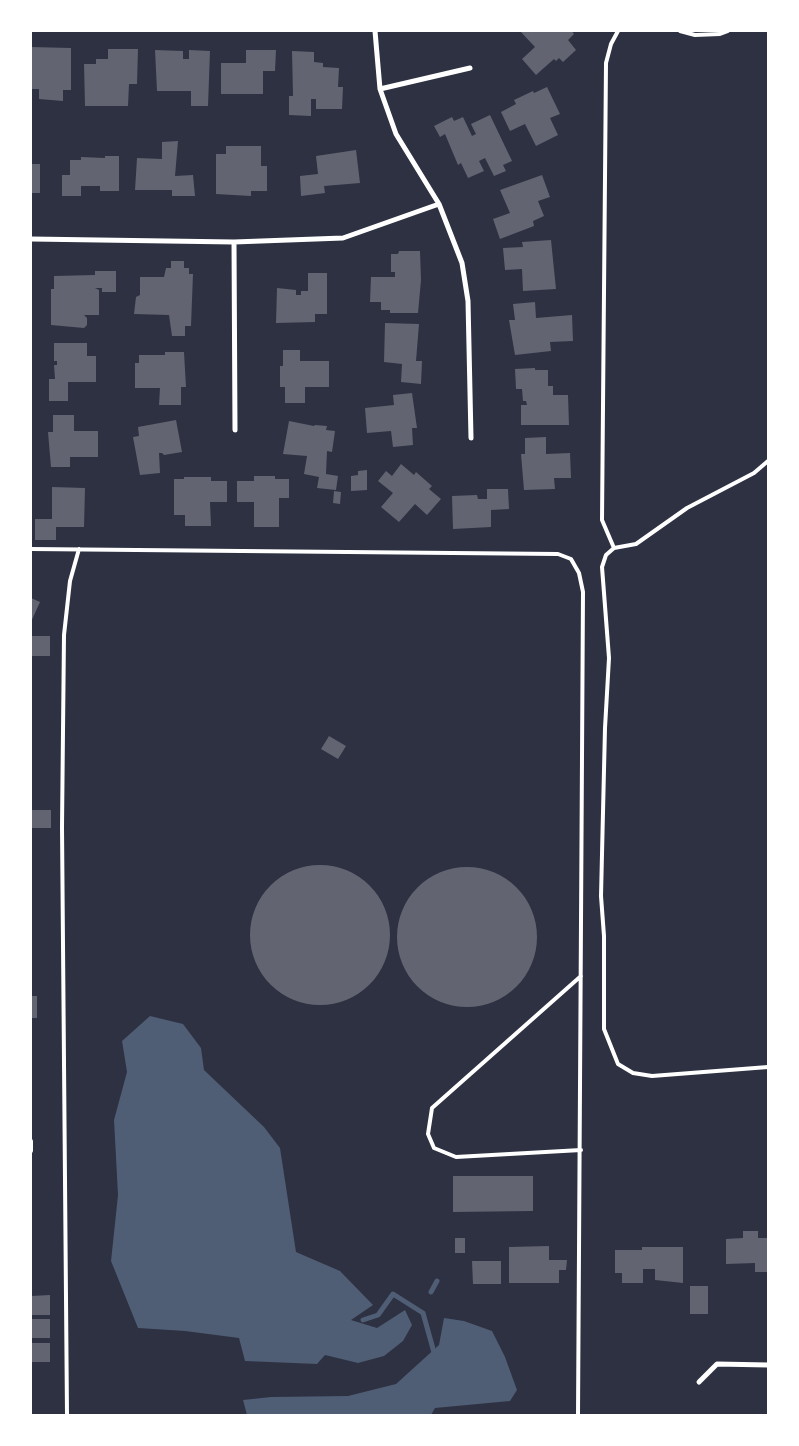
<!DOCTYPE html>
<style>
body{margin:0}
#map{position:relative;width:799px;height:1446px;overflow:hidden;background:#2d3142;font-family:Lora,serif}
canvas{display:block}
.frame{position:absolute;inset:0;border:32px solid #fff;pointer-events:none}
</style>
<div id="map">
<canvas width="799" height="1446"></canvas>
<div class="frame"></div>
</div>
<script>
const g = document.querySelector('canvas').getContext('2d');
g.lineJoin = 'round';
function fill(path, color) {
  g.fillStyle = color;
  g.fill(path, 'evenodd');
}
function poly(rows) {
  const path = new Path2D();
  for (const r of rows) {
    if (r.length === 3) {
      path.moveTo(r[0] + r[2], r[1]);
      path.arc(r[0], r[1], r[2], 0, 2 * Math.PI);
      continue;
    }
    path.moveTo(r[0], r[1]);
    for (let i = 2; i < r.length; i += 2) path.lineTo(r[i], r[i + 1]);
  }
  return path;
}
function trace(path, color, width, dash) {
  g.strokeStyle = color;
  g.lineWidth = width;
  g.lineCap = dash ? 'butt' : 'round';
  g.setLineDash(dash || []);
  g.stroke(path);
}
const water = poly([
 [150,1016,183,1024,201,1048,204,1070,264,1127,280,1148,296,1252,340,1271,373,1305,351,1320,377,1328,405,1310,412,1325,403,1341,384,1356,358,1363,325,1355,317,1364,245,1361,239,1338,185,1331,138,1328,111,1261,118,1195,114,1120,127,1072,122,1041],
 [444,1318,464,1321,492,1331,505,1357,517,1390,510,1401,435,1408,431,1415,247,1415,243,1400,271,1397,348,1396,396,1384,439,1345]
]);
const stream = poly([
 [431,1292,437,1281],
 [363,1320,378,1315,393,1294,423,1313,435,1356]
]);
const building = poly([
 [520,31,572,31,574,34,568,40,576,50,563,62,559,58,556,61,554,59,536,75,522,59,535,47],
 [31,47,71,48,71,90,63,90,63,101,39,99,39,89,31,89],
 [108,49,138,49,137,84,129,84,128,106,85,106,84,64,96,64,96,59,108,59],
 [155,50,183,51,183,59,189,59,189,50,210,51,208,106,191,106,191,91,157,91],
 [246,50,276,50,275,71,263,71,263,94,221,94,221,63,246,63],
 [292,51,314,52,314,62,323,63,323,67,339,68,338,87,343,87,342,109,316,109,316,99,311,99,311,116,289,115,289,96,293,96],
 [547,87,560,114,550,118,558,135,536,146,525,124,510,131,501,112,516,104,514,100,533,91,534,93],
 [490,115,512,161,503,165,506,171,494,176,485,158,479,161,484,171,468,178,461,163,458,165,445,134,440,137,434,126,452,117,454,121,463,117,472,136,476,134,471,124],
 [178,141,175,176,193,175,195,196,172,196,172,190,135,190,137,158,162,159,162,142],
 [226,146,261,146,261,166,267,166,267,191,251,191,251,196,216,194,216,154,226,154],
 [356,150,360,183,324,186,325,193,301,196,300,176,318,174,316,156],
 [105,156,119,156,119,191,100,191,100,186,81,186,81,196,62,196,62,175,70,175,70,160,81,160,81,157,105,158],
 [31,164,40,164,40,193,31,193],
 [542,175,550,197,538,201,544,216,533,221,534,226,500,239,493,219,510,213,500,190],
 [551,240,556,289,523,291,522,269,505,270,503,248,523,247,522,242],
 [399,251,420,251,421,280,418,313,390,313,390,310,381,310,381,302,370,302,371,277,395,277,395,272,391,272,391,254,398,254],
 [171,261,184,261,184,268,189,268,189,274,193,274,191,326,185,326,185,336,172,336,169,315,134,314,136,297,140,295,140,277,164,277,166,268,171,268],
 [95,271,116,271,116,292,102,292,102,288,95,288,99,290,99,315,84,315,87,318,87,325,84,328,51,325,51,289,54,289,54,276,95,275],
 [308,273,327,273,327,314,315,314,315,322,276,323,277,288,296,290,296,295,301,295,301,291,308,291],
 [535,302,536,318,572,315,573,341,550,342,551,351,515,355,509,320,515,320,513,304],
 [385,323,419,324,416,361,422,361,421,384,401,382,402,364,384,362],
 [54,343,87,343,87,356,96,356,96,382,68,382,68,401,49,401,49,379,55,379,54,365,57,365,57,361,54,361],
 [283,350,300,350,300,361,329,361,329,387,305,387,305,403,285,403,285,387,280,387,280,366,283,366],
 [165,352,184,352,186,387,181,387,181,405,159,405,160,388,135,388,135,363,139,363,139,355,165,355],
 [535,368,535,370,548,370,548,386,553,386,553,395,568,395,569,425,521,425,521,405,527,405,526,401,523,401,522,389,516,389,515,369],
 [412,393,417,428,412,428,413,445,393,447,391,431,367,433,365,408,394,405,393,395],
 [53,415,74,415,74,431,98,431,98,457,70,457,70,467,51,467,48,432,53,432],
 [176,420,182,452,164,455,162,453,159,453,160,473,140,475,133,437,139,436,138,427],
 [289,421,314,426,315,425,327,426,326,430,335,431,332,452,327,451,326,474,338,476,336,490,317,488,319,477,304,474,307,456,283,454],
 [546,437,546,454,570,453,571,478,554,478,555,489,524,490,521,454,525,454,525,438],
 [401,464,414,475,416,472,432,486,429,489,441,499,427,515,415,504,399,522,381,507,393,493,378,481,386,471,392,476],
 [367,470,367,490,351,491,351,476,358,475,358,471],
 [254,476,275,476,275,479,289,479,289,498,279,498,279,527,254,527,254,502,237,502,237,481,254,481],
 [184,477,211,477,211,481,227,481,227,502,210,502,211,526,185,526,185,515,174,515,174,479,184,479],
 [52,487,85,488,84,527,56,527,56,540,35,540,35,519,52,519],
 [487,489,508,489,509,509,491,510,491,527,453,529,452,496,477,495,478,499,487,499],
 [334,491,341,492,340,504,333,503],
 [31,598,40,602,31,622],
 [31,636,50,636,50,656,31,656],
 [329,736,346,746,338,759,321,749],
 [31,810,51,810,51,828,31,828],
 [320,935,70],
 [467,937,70],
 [31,996,37,996,37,1018,31,1018],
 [453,1176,533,1176,533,1211,453,1212],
 [743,1231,758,1231,758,1238,768,1238,768,1272,755,1272,755,1263,726,1264,726,1239,743,1238],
 [455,1238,465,1238,465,1253,455,1253],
 [549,1246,549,1260,567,1260,566,1270,559,1270,559,1283,509,1283,509,1247],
 [642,1247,683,1247,683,1283,655,1280,655,1269,643,1269,643,1283,622,1283,622,1273,615,1273,615,1250,642,1250],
 [472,1261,501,1261,501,1284,473,1284],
 [690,1286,708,1286,708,1314,690,1314],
 [50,1295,50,1315,31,1315,31,1296],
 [31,1319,50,1319,50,1338,31,1338],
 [31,1343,50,1343,50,1362,31,1362]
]);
const service = poly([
 [680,31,695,35,720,34,728,31],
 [768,461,754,473,687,508,636,544,614,548,606,555,602,567,609,658,605,728,601,896,604,936,604,1029,618,1064,633,1073,652,1076,768,1067],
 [614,548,602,520,606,63,611,44,618,31],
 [31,549,558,554,571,559,579,573,583,592,578,1415],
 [31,1141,31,1151],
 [581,1150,456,1157,434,1148,428,1134,432,1108,581,976],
 [67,1415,62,827,64,635,70,581,79,549]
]);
const minor = poly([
 [375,31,380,89,396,134,439,204,462,263,468,301,471,438],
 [380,89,470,68],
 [31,239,234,242,343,238,439,204],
 [234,242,235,430],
 [699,1382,717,1364,768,1365]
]);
fill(water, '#4f5d75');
trace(stream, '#4f5d75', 5);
fill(building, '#626471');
trace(service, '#fff', 4);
trace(minor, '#fff', 5);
</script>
